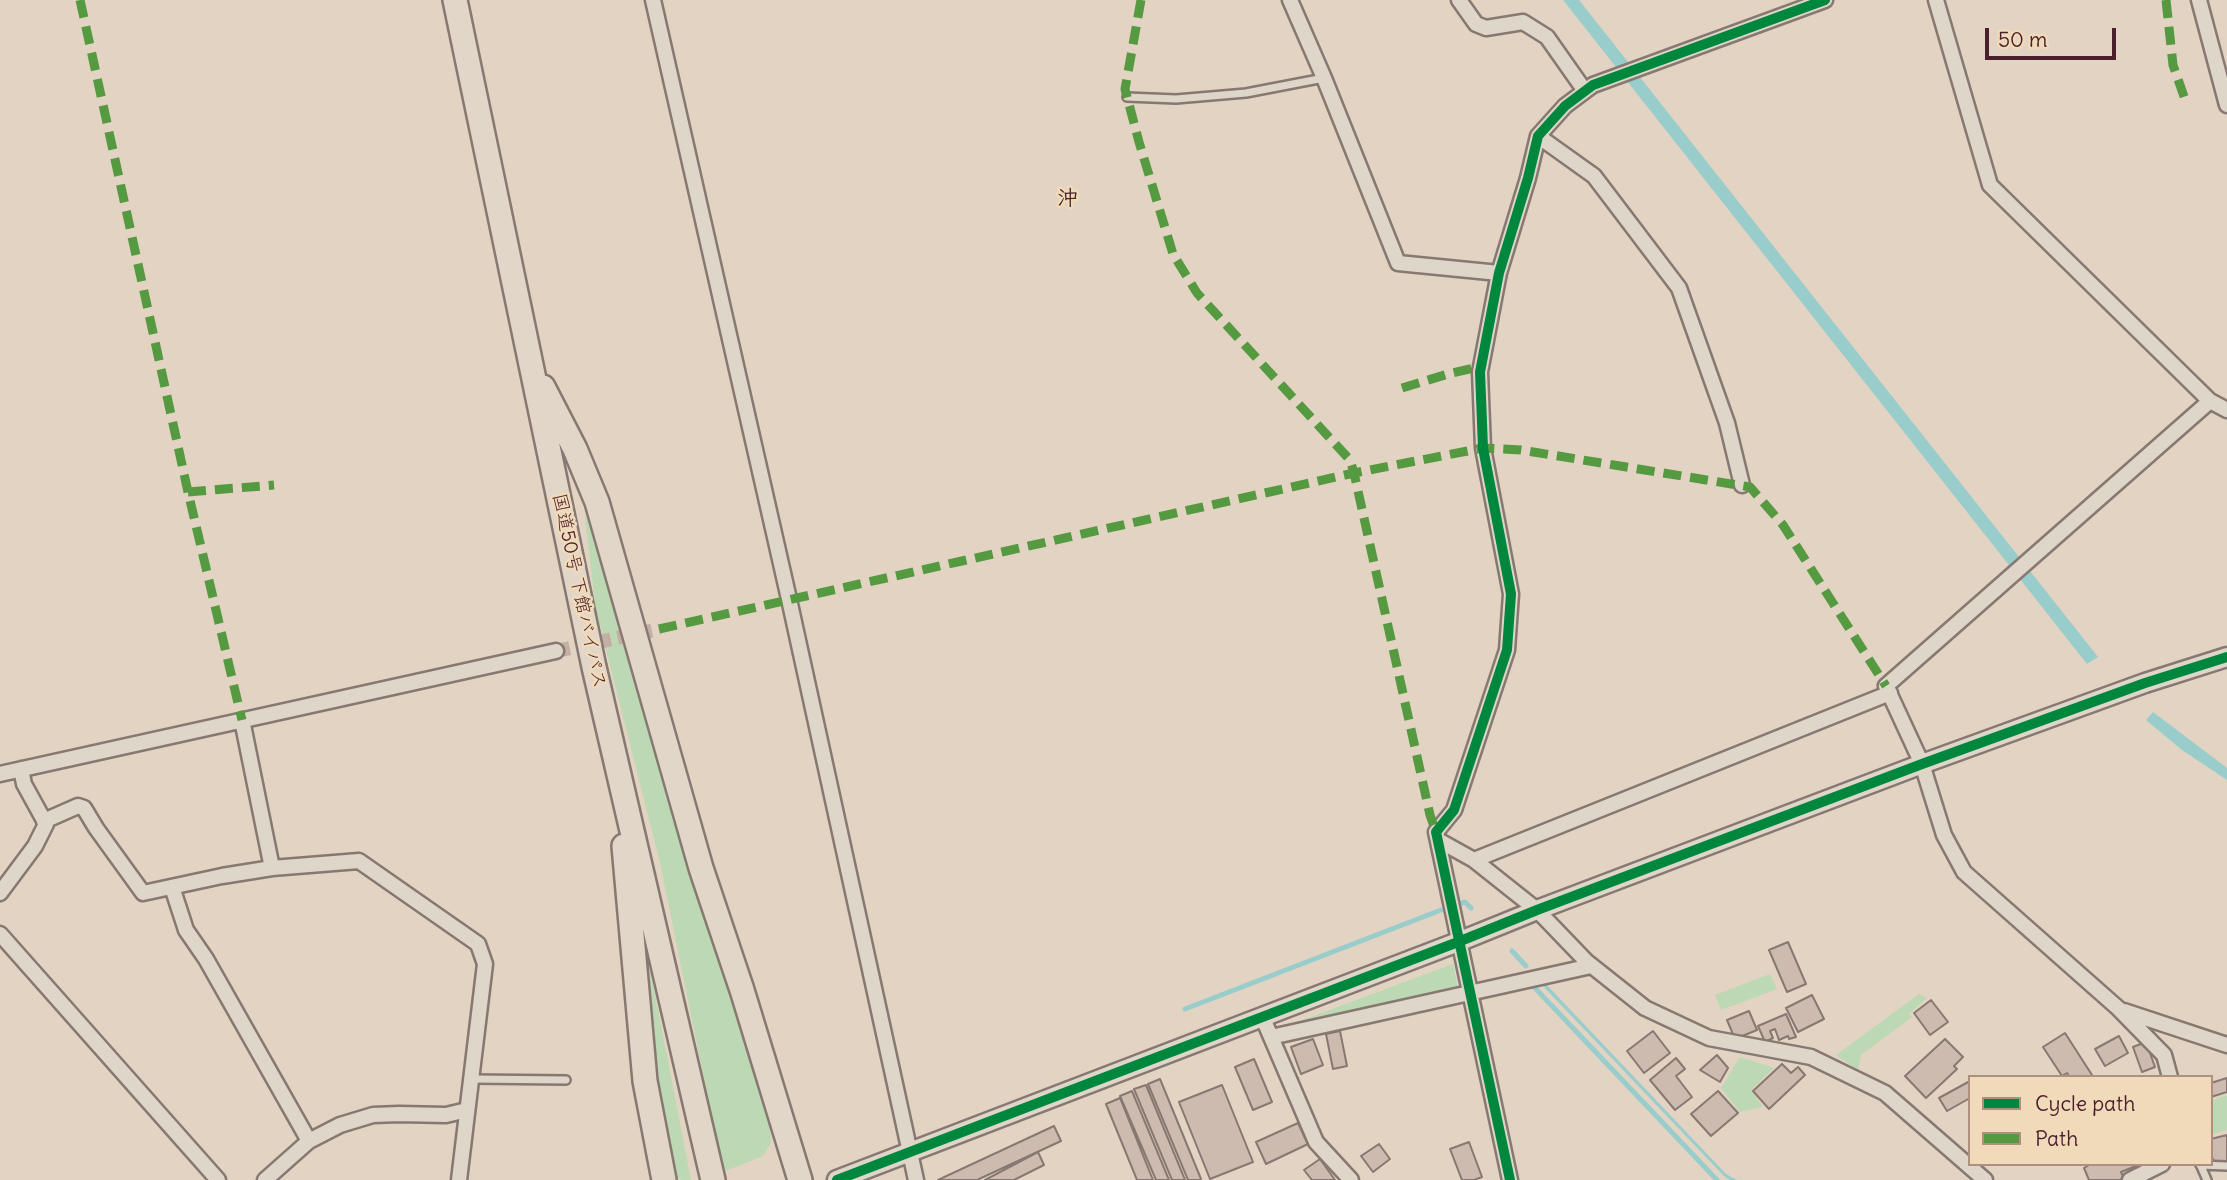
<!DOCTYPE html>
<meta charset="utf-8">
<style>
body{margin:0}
#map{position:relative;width:2227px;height:1180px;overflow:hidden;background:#e2d3c2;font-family:Delius,sans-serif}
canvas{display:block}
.legend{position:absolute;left:1968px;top:1075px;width:245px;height:91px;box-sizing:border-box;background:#f1dab9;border:2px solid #ae8f80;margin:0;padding:9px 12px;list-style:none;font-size:21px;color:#4a1f2b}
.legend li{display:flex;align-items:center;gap:14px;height:35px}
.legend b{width:35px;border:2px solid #ae8f80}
.scale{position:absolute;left:1985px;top:28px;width:131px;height:32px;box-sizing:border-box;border:4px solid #4a1f2b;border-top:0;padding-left:9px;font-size:21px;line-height:24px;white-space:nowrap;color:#4a1f2b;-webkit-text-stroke:5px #f1dab9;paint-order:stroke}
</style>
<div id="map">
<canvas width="2227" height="1180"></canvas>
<ul class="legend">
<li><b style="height:9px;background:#00873e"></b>Cycle path</li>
<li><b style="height:9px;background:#559a41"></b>Path</li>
</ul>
<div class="scale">50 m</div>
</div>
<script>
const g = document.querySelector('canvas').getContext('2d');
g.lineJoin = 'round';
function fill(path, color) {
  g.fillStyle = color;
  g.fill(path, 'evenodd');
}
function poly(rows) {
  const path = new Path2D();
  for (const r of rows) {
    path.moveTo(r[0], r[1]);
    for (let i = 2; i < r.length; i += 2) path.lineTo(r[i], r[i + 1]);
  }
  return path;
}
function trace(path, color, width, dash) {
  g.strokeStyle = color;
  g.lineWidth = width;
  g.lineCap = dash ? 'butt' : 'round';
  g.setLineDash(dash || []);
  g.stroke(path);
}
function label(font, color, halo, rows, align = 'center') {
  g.font = font + ' Delius,"Klee One",sans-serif';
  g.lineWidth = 5;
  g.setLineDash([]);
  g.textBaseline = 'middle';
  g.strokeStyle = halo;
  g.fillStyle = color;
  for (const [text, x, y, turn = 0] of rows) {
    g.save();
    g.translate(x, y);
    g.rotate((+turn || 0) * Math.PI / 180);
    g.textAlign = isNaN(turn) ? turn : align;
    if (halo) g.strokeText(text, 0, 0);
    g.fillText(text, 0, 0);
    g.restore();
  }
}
const green = poly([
 [587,505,765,1076,771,1142,763,1156,723,1172,660,863,596,610,585,519],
 [642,927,691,1180,682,1180,674,1177,654,1086],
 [1453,964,1458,988,1284,1027],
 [1770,974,1777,989,1721,1010,1715,995],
 [1919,994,1927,998,1909,1014,1912,1017,1861,1055,1858,1070,1836,1055],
 [1740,1057,1774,1068,1751,1090,1763,1107,1740,1112,1721,1088],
 [2227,1095,2227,1130,2211,1134,2211,1101]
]);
const water = poly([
 [1563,0,1579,0,2098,657,2087,664],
 [2153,712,2227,768,2227,780,2182,750,2146,720],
 [1544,982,1726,1174,1737,1180,1730,1180,1725,1177,1542,985]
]);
const stream = poly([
 [1458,904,1465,902,1471,908],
 [1512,951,1526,966],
 [1535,988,1717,1180],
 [1185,1009,1441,910]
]);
const building = poly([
 [1788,942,1806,984,1787,992,1769,950,1788,942],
 [1812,995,1824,1019,1798,1032,1786,1008,1812,995],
 [1931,1000,1948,1022,1930,1035,1914,1013,1931,1000],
 [1749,1011,1757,1030,1735,1039,1727,1020,1749,1011],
 [1786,1014,1796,1037,1789,1039,1788,1036,1779,1040,1775,1029,1770,1031,1773,1038,1765,1042,1758,1026,1786,1014],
 [1340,1031,1347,1066,1333,1069,1326,1034,1340,1031],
 [1653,1031,1670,1053,1644,1073,1627,1051,1653,1031],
 [2065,1033,2092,1075,2090,1077,2070,1077,2067,1073,2062,1076,2043,1047,2065,1033],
 [2119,1036,2128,1053,2105,1066,2095,1049,2119,1036],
 [1313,1039,1323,1065,1301,1074,1291,1047,1313,1039],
 [1945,1039,1963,1057,1954,1066,1957,1069,1926,1098,1905,1076,1945,1039],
 [2146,1042,2155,1067,2142,1072,2133,1047,2146,1042],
 [1717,1055,1728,1068,1720,1082,1700,1070,1717,1055],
 [1676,1058,1685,1069,1676,1076,1692,1097,1675,1110,1650,1080,1676,1058],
 [1254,1059,1272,1102,1253,1110,1235,1067,1254,1059],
 [1782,1064,1791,1073,1798,1067,1805,1075,1769,1109,1753,1091,1782,1064],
 [2227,1078,2227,1092,2211,1097,2211,1083,2227,1078],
 [1160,1079,1201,1179,1200,1180,1188,1180,1148,1084,1160,1079],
 [1970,1081,1970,1098,1947,1111,1939,1098,1970,1081],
 [1146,1085,1185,1180,1172,1180,1134,1089,1146,1085],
 [1222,1085,1253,1162,1210,1179,1179,1102,1222,1085],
 [1132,1091,1169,1180,1156,1180,1120,1096,1132,1091],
 [1718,1091,1738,1113,1711,1136,1691,1114,1718,1091],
 [1120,1098,1153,1180,1137,1180,1106,1104,1120,1098],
 [1298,1123,1308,1144,1266,1164,1256,1142,1298,1123],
 [1054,1126,1061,1141,977,1180,938,1180,1054,1126],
 [2227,1135,2227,1161,2215,1165,2211,1154,2211,1139,2227,1135],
 [1469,1142,1482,1177,1474,1180,1462,1180,1450,1149,1469,1142],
 [1379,1144,1390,1159,1373,1172,1361,1156,1379,1144],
 [1038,1152,1044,1165,1014,1180,985,1180,1038,1152],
 [1320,1159,1335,1180,1312,1180,1304,1170,1320,1159],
 [2091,1164,2135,1164,2136,1166,2121,1172,2124,1178,2120,1180,2089,1180,2084,1168,2091,1164]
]);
const minorTunnel = poly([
 [556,651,659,629]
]);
const service = poly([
 [1127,97,1176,99,1246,93,1324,78],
 [471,1079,566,1080],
 [2200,1164,2207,1180],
 [2200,1165,2227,1166]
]);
const minor = poly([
 [653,0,789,599,916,1180],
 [1290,0,1324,78,1398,263,1499,273],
 [1459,0,1476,24,1486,28,1523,22,1547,37,1585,91],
 [1936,0,1990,185,2210,401,2227,410],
 [2199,0,2227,105],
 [1538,136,1594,176,1679,288,1727,423,1742,485],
 [242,720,272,868,359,861,478,944,485,964,459,1180],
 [0,774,556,651],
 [44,821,78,806,84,808,96,828,143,893,222,876,272,868],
 [1438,840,1474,860,1537,910,1587,962,1645,1008,1709,1038,1811,1057,1885,1093,1985,1180],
 [1474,860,1890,693],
 [172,887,186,930,206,959,309,1141],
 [0,893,35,846,46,824,24,784,21,769],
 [0,934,218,1180],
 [2124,1011,2227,1045],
 [1262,1016,1316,1142,1351,1180],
 [1271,1037,1591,966],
 [2170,1077,2164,1055,2119,1009,1964,872,1944,835,1922,764,1886,686,2210,401],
 [265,1180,309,1141,340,1125,373,1115,399,1114,446,1115,467,1110],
 [1510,1180,1436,832,1454,810,1507,650,1511,594,1483,448,1480,372,1499,273,1528,178,1538,136,1565,106,1593,85,1825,0],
 [2130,1180,2162,1164]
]);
const tertiary = poly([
 [837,1180,1458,942,1537,910,1922,764,2145,683,2227,657]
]);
const trunk = poly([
 [455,0,594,667,713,1180],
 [543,387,575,449,597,502,701,868,742,990,800,1180],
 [624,846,645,1081,664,1180]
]);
const quiet = poly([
 [80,0,188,492,242,720],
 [1141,0,1125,89,1139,142,1173,254,1197,293,1350,460,1354,473,1430,815,1436,832],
 [2166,0,2173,65,2187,105],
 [1402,388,1448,374,1482,366],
 [188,492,274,485],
 [659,629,1354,473,1483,448,1521,450,1750,487,1783,525,1886,686]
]);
const cycleway = poly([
 [837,1180,1458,942,1537,910,1922,764,2145,683,2227,657],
 [1510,1180,1436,832,1454,810,1507,650,1511,594,1483,448,1480,372,1499,273,1528,178,1538,136,1565,106,1593,85,1825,0]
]);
const streetNames = [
 ["国道50号 下館バイパス",579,591,78]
];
const neighbourhoodNames = [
 ["沖",1068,199]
];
fill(green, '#bdd9b3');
fill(water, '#98cdcc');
trace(stream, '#98cdcc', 5);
fill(building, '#cdbbb0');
trace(building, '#877872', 2);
trace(minorTunnel, '#c4afa4', 14, [14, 7]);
trace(service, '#877872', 12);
trace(minor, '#877872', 19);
trace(tertiary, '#877872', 23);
trace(trunk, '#877872', 28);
trace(service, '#dfd6ca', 7);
trace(minor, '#dfd6ca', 14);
trace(tertiary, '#dfd6ca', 18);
trace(trunk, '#e1d6c8', 23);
trace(quiet, '#559a41', 9, [18, 9]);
trace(cycleway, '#00873e', 10);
label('19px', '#4a1f2b', '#f1dab9', streetNames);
label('bold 21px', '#4a1f2b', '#f1dab9', neighbourhoodNames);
</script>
